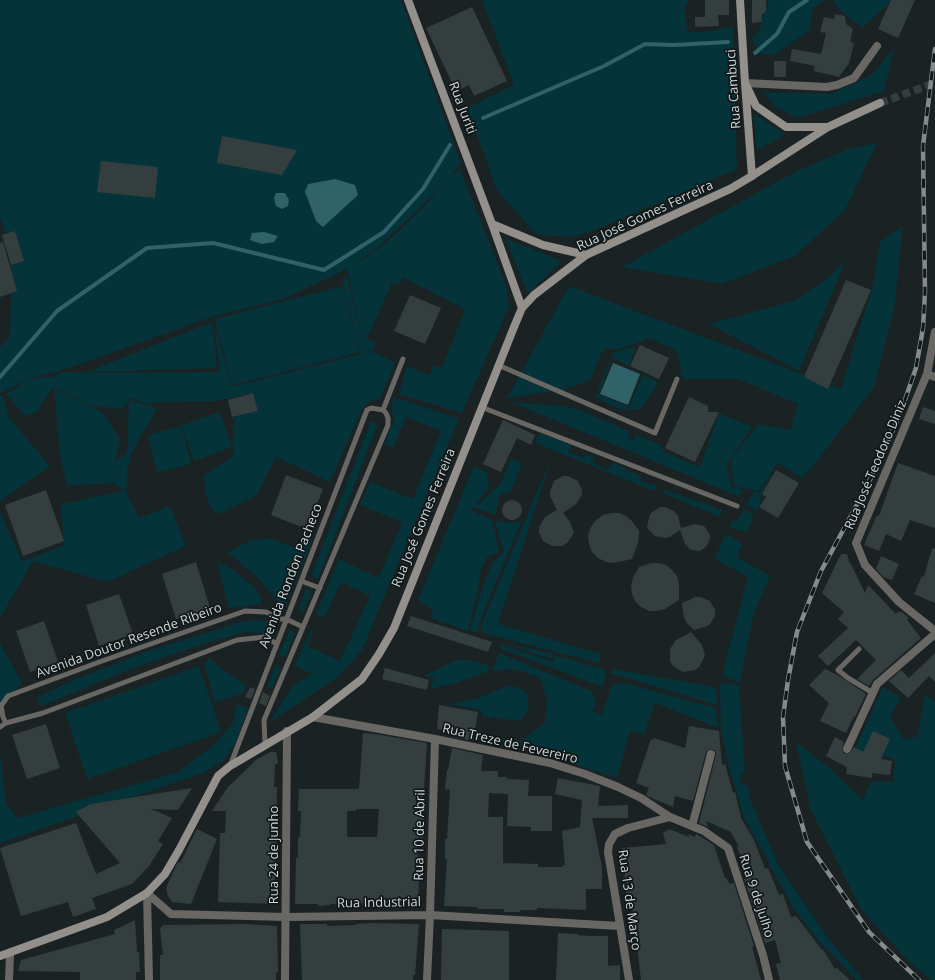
<!DOCTYPE html>
<meta charset="utf-8">
<style>
body{margin:0}
canvas{display:block;background:#1a2223}
</style>
<canvas width="935" height="980"></canvas>
<script>
const g = document.querySelector('canvas').getContext('2d');
g.lineJoin = 'round';
function fill(path, color) {
  g.fillStyle = color;
  g.fill(path, 'evenodd');
}
function poly(rows) {
  const path = new Path2D();
  for (const r of rows) {
    if (r.length === 3) {
      path.moveTo(r[0] + r[2], r[1]);
      path.arc(r[0], r[1], r[2], 0, 2 * Math.PI);
      continue;
    }
    path.moveTo(r[0], r[1]);
    for (let i = 2; i < r.length; i += 2) path.lineTo(r[i], r[i + 1]);
  }
  return path;
}
function trace(path, color, width, dash) {
  g.strokeStyle = color;
  g.lineWidth = width;
  g.lineCap = dash ? 'butt' : 'round';
  g.setLineDash(dash || []);
  g.stroke(path);
}
function label(font, color, halo, rows, align = 'center') {
  g.font = font + ' "Open Sans",sans-serif';
  g.lineWidth = 3.5;
  g.setLineDash([]);
  g.textBaseline = 'middle';
  g.strokeStyle = halo;
  g.fillStyle = color;
  for (const [text, x, y, turn = 0] of rows) {
    g.save();
    g.translate(x, y);
    g.rotate((+turn || 0) * Math.PI / 180);
    g.textAlign = isNaN(turn) ? turn : align;
    if (halo) g.strokeText(text, 0, 0);
    g.fillText(text, 0, 0);
    g.restore();
  }
}
const green = poly([
 [0,0,401,0,461,164,448,177,459,170,461,172,506,285,509,306,462,413,399,394,407,366,430,375,432,366,442,368,465,309,402,277,400,284,392,283,367,339,376,342,373,352,364,350,365,352,376,353,395,363,380,399,372,400,361,410,330,482,276,457,257,495,219,514,211,508,206,495,204,475,234,456,233,425,235,424,232,417,258,411,253,393,216,401,158,402,148,404,130,398,129,400,157,408,132,452,127,470,126,492,139,518,170,506,186,546,107,582,33,561,0,618,0,512,22,561,32,558,64,545,61,504,123,491,114,483,67,486,60,453,54,389,102,412,120,439,115,461,127,453,129,400,122,409,89,405,53,387,37,412,24,415,10,398,5,395,29,379,53,377,61,372,95,373,220,372,214,323,232,387,361,354,342,279,347,277,365,349,347,269,283,299,214,316,63,370,31,378,0,393,0,347,10,337,12,252,0,218],
 [442,184,425,206,397,233,376,251,351,267,377,248,420,208],
 [482,0,690,0,685,7,687,32,703,32,733,27,737,169,607,225,573,237,537,235,497,190,467,108,514,85],
 [769,0,825,0,813,8,809,31,774,55,758,53,752,38,759,31],
 [832,0,893,0,862,28,839,9],
 [894,49,884,91,797,118,777,108,763,92,831,94,870,76],
 [754,114,785,134,757,151],
 [877,143,845,210,795,256,721,284,622,267,795,172,848,149],
 [903,226,894,309,874,387,817,461,802,478,778,463,758,491,734,486,731,460,758,424,791,430,798,404,738,379,682,379,677,351,650,338,620,349,603,349,590,380,565,389,507,398,569,286,841,389,874,282,880,242],
 [505,238,562,261,528,293],
 [846,260,799,371,709,324,797,300,824,281],
 [343,286,360,352,232,385,215,319],
 [212,322,217,368,87,372],
 [636,346,629,366,612,358,600,391,598,389,613,353],
 [643,375,659,383,641,409,622,410,594,397,598,394,629,407],
 [0,396,3,396,9,418,50,466,0,501],
 [394,397,459,419,362,650,339,676,270,722,293,685,313,674,294,666,312,628,314,629,307,646,340,661,370,596,341,582,324,618,316,614,339,559,379,578,402,522,360,505,370,482,413,499,441,431,406,417,393,448,384,444,395,418,391,410],
 [511,402,560,406,577,409,628,431,629,439,633,441,635,435,661,445,665,453,700,467,719,413,752,427,726,466,732,488,743,489,738,496],
 [220,412,232,447,194,461,182,425],
 [371,421,378,424,318,579,311,576],
 [182,426,191,464,157,472,148,435],
 [539,433,572,445,568,452,585,458,587,454,594,458,592,462,607,470,614,463,642,477,640,481,657,486,654,491,535,443],
 [552,456,498,624,601,654,599,663,483,633,481,626],
 [511,459,522,463,511,491,506,492,499,496,495,515,473,507,470,510,492,520,499,552,487,557,481,569,477,594,468,631,431,618,433,609,418,600,474,466,487,473,489,488,474,506,481,502,500,484],
 [774,470,760,497,762,498,757,511,746,505,754,492,760,492],
 [665,490,722,510,720,517,660,492],
 [745,509,754,516,746,532,729,527,732,521,737,521],
 [495,521,512,523,522,521,489,598,476,634,470,630,485,580,493,562,504,552],
 [725,534,742,544,737,557,770,576,754,613,745,654,740,682,722,676,748,577,715,559],
 [270,538,298,549,304,541,309,538,312,541,284,609,259,579,227,552,252,540],
 [217,562,232,569,258,591,263,604,229,608],
 [306,589,312,591,303,612,298,610],
 [248,620,268,621,274,625,277,630,273,634,246,632,202,644,123,672,44,705,38,705,37,701,40,696,71,681,151,650],
 [290,630,295,632,285,657,279,655],
 [499,642,553,654,552,659],
 [0,643,22,683,0,710],
 [501,645,553,662,556,656,607,670,603,687,499,648],
 [499,653,591,691,594,696,596,703,592,711,602,715,612,686,624,683,715,708,719,728,655,703,644,734,630,730,617,778,514,745,487,740,486,738,523,740,545,722,547,701,540,677,512,669,492,671],
 [210,658,220,668,246,685,243,693,215,702,204,663],
 [456,660,471,660,489,666,489,671,456,683,430,689,434,677,423,676],
 [199,666,221,732,87,779,65,713],
 [275,666,281,668,272,689,267,687],
 [613,669,716,687,717,705,610,673],
 [720,683,739,685,745,773,740,774,741,785,748,785,750,799,778,864,828,938,863,980,857,980,815,937,792,906,744,817,730,771,721,731],
 [510,685,519,688,527,694,529,707,521,721,482,716,482,710,448,704,475,699],
 [883,687,901,698,890,717,904,740,918,736,925,694,935,702,935,980,932,980,909,962,861,909,811,810,796,742,826,765,863,800,871,781,893,782,895,762,894,758,854,751],
 [237,704,248,708,236,742,223,761,205,772,0,843,0,754,6,804,17,818,178,772,214,745,233,723]
]);
const water = poly([
 [335,179,355,185,358,195,323,227,316,221,305,192,308,184],
 [276,193,285,193,289,200,288,206,282,209,276,206,274,198],
 [264,232,278,236,274,242,262,244,250,240,252,233],
 [613,363,640,374,628,405,600,394]
]);
const stream = poly([
 [755,53,777,34,789,12,807,0],
 [483,118,604,66,645,44,674,45,728,42],
 [0,377,57,311,147,248,213,243,324,270,384,232,423,189,450,145]
]);
const building = poly([
 [705,0,729,0,729,15,718,15,719,26,695,27,695,17,705,17],
 [752,0,766,0,766,11,762,15,762,22,752,23],
 [891,0,915,0,898,38,878,29],
 [472,7,507,81,474,96,469,85,456,91,426,28],
 [835,14,845,16,846,24,853,29,850,42,854,43,849,63,839,77,814,71,815,66,790,61,792,49,821,54,826,33,820,32,824,17,834,19],
 [774,61,786,61,786,77,774,77],
 [222,136,297,150,282,175,217,163],
 [101,161,158,167,155,198,97,192],
 [15,231,24,261,11,265,2,235],
 [3,242,17,291,0,297,0,243],
 [846,280,871,290,828,389,804,377],
 [410,295,441,308,425,344,394,331],
 [640,345,669,358,659,379,630,366],
 [253,393,258,411,232,417,228,400],
 [689,397,708,406,708,412,719,412,695,462,665,448],
 [923,407,935,411,935,424,919,419],
 [503,420,535,435,531,445,517,438,501,472,483,464],
 [898,463,935,476,935,528,910,520,901,541,886,534,879,551,864,545,877,515,879,516],
 [776,470,799,483,778,518,759,507,766,497,762,494],
 [286,475,323,489,307,529,271,515],
 [563,476,568,476,578,481,582,490,582,495,576,504,563,513,570,522,574,533,567,543,562,546,552,546,543,541,539,532,539,527,545,517,557,510,550,496,550,491,554,481],
 [46,490,64,541,23,556,5,505],
 [512,510,10],
 [660,507,665,507,674,511,678,516,681,528,695,524,704,526,709,533,710,538,707,546,700,551,691,550,685,544,680,530,670,537,665,538,655,536,647,528,649,517,651,513],
 [611,513,619,513,626,516,632,521,639,531,638,543,632,559,614,563,606,562,598,558,592,552,589,544,588,535,591,527,596,520,603,515],
 [932,548,935,549,935,603,914,594,922,576,924,577],
 [841,554,847,554,849,562,851,564,865,593,868,585,896,614,898,612,902,612,909,618,907,620,921,638,873,680,869,686,857,679,876,660,856,640,828,666,818,656,848,628,838,619,844,612,822,593],
 [881,556,899,564,892,580,883,577,876,569],
 [196,562,210,608,176,619,162,574],
 [651,563,659,563,666,565,672,570,677,576,679,584,679,600,665,609,657,611,649,611,641,607,635,601,632,594,631,586,633,578,639,567],
 [119,594,133,634,99,646,86,605],
 [696,597,701,597,710,601,715,610,715,616,710,624,705,627,694,630,686,622,684,617,682,603],
 [411,616,492,642,488,652,407,626],
 [44,621,58,662,30,672,16,631],
 [691,632,702,645,705,656,699,667,695,670,683,672,673,666,670,661,670,649,676,640],
 [935,653,935,682,929,676,908,698,889,681,901,670,909,678],
 [385,668,429,680,427,690,382,679],
 [825,669,841,677,866,694,855,717,854,716,846,733,820,721,829,703,809,685],
 [250,687,255,689,251,699,245,697],
 [263,692,270,696,266,706,259,703],
 [439,705,478,712,473,741,454,737,455,732,437,729],
 [46,724,60,768,27,779,12,735],
 [689,726,719,731,722,765,725,764,733,793,735,792,741,818,754,840,765,869,768,868,779,895,783,894,791,917,796,916,822,950,823,950,835,969,837,968,850,980,780,980,776,964,781,963,775,940,765,943,744,878,749,876,737,847,739,847,731,832,706,821,708,827,699,823,716,755,715,750,709,749,706,752,693,801,675,796,673,807,647,796,646,795,649,788,636,783,651,739,653,740,654,738,685,748],
 [873,731,890,739,881,759,892,761,890,775,872,773,872,778,846,774,847,767,826,756,835,737,844,742,842,749,844,754,850,753,854,747,863,752],
 [363,733,375,734,427,743,424,788,423,788,423,815,424,815,423,838,419,838,418,859,420,859,418,900,386,903,330,904,330,905,318,906,318,904,295,904,296,858,298,858,298,837,300,837,301,811,298,811,299,789,359,789],
 [356,809,379,809,377,837,347,837,347,811,356,811],
 [452,748,483,755,481,771,498,771,498,777,507,777,507,779,529,780,528,796,552,796,552,831,531,831,531,827,507,826,508,794,489,793,488,817,503,817,503,863,538,864,538,867,563,867,563,865,565,865,562,831,580,827,582,800,555,794,558,778,600,786,598,806,628,805,628,818,592,818,602,867,602,889,586,889,586,910,537,908,537,910,520,910,520,912,504,912,504,909,478,909,478,907,444,906,447,859,445,859,445,839,447,839,450,790,445,789,447,770,448,770],
 [270,752,276,752,278,763,275,765,274,787,277,787,276,875,275,875,276,904,218,902,220,833,225,833,226,811,212,811,228,787,254,762,254,761],
 [192,788,178,810,151,809,172,818,158,841,163,844,149,866,132,884,92,898,96,909,73,917,68,902,21,916,0,848,76,823,96,874,120,863,76,812,91,804],
 [197,829,217,839,191,904,172,902,168,896,166,888,174,870,178,862,180,863],
 [669,829,689,837,688,834,695,837,696,834,714,845,725,878,727,878,729,884,734,883,754,946,752,947,761,980,641,980,631,897,627,897,623,879,625,879,622,848,666,844,663,833],
 [135,920,137,952,139,952,140,972,136,972,136,980,80,980,80,972,18,971,21,960,115,934,114,930],
 [372,923,419,924,415,975,413,975,413,980,302,980,300,924,327,924,327,926,356,925,356,924],
 [244,924,277,926,278,972,276,972,276,980,160,980,160,955,163,955,160,929,163,925],
 [442,929,509,931,509,980,441,980],
 [558,933,578,934,578,935,589,936,608,936,608,966,620,965,620,980,556,980]
]);
const secondaryTunnel = poly([
 [880,103,935,83]
]);
const lane = poly([
 [498,365,655,433,677,379],
 [481,407,737,506],
 [383,410,403,359],
 [301,581,320,588],
 [859,649,838,670,848,678,873,693],
 [6,723,3,717,1,706,8,696,102,661,245,611,266,612,280,619,286,619,303,627],
 [0,727,6,723,43,713,237,640,265,637,277,644],
 [230,766,367,410,371,408,383,410,386,413,388,418,388,425,264,720,265,744]
]);
const street = poly([
 [745,83,827,87,837,85,854,78,877,46],
 [935,332,927,374,856,543,865,565,899,602,935,631],
 [927,374,935,377],
 [313,717,435,739,550,763,585,774,618,787,641,798,670,817,704,831,728,848,763,955,769,980],
 [847,749,877,684,935,634],
 [692,826,711,754],
 [147,893,171,914,286,917,430,915,619,926],
 [147,893,149,980],
 [9,980,10,953],
 [285,980,287,731],
 [427,980,430,915,435,739],
 [629,980,608,852,609,844,615,834,628,828,670,817]
]);
const secondary = poly([
 [408,0,492,224,522,308],
 [740,0,745,83,752,176],
 [747,87,756,106,786,127,827,127],
 [492,224,543,245,586,255],
 [0,956,107,917,147,893,165,874,179,850,218,776,230,766,313,717,362,679,379,654,394,628,514,327,522,308,534,295,586,255,730,189,752,176,828,127,880,103]
]);
const rail = poly([
 [919,980,869,932,807,842,785,766,783,717,788,680,797,632,821,571,866,488,899,417,916,368,923,328,925,292,923,146,935,49]
]);
const streetNames = [
 ["Rua Cambuci",734,89,-94],
 ["Rua Juriti",462,108,69],
 ["Rua José Gomes Ferreira",645,216,-25],
 ["Rua José Teodoro Diniz",876,465,-67],
 ["Rua José Gomes Ferreira",424,518,-68],
 ["Avenida Rondon Pacheco",291,576,-69],
 ["Avenida Doutor Resende Ribeiro",129,641,-20],
 ["Rua Treze de Fevereiro",510,744,13],
 ["Rua 10 de Abril",420,835,-89],
 ["Rua 24 de Junho",274,855,-90],
 ["Rua 9 de Julho",756,896,72],
 ["Rua 13 de Março",629,900,82],
 ["Rua Industrial",379,903,-1]
];
fill(green, '#043339');
fill(water, '#2f6269');
trace(stream, '#2f6269', 4);
fill(building, '#353e3f');
trace(secondaryTunnel, '#353d3e', 8, [8, 4]);
trace(lane, '#696764', 5);
trace(street, '#696764', 8);
trace(secondary, '#938f8b', 8);
trace(rail, '#848b8b', 4.5);
trace(rail, '#11181a', 3, [9]);
label('13px', '#cfd5d5', '#11181a', streetNames);
</script>
